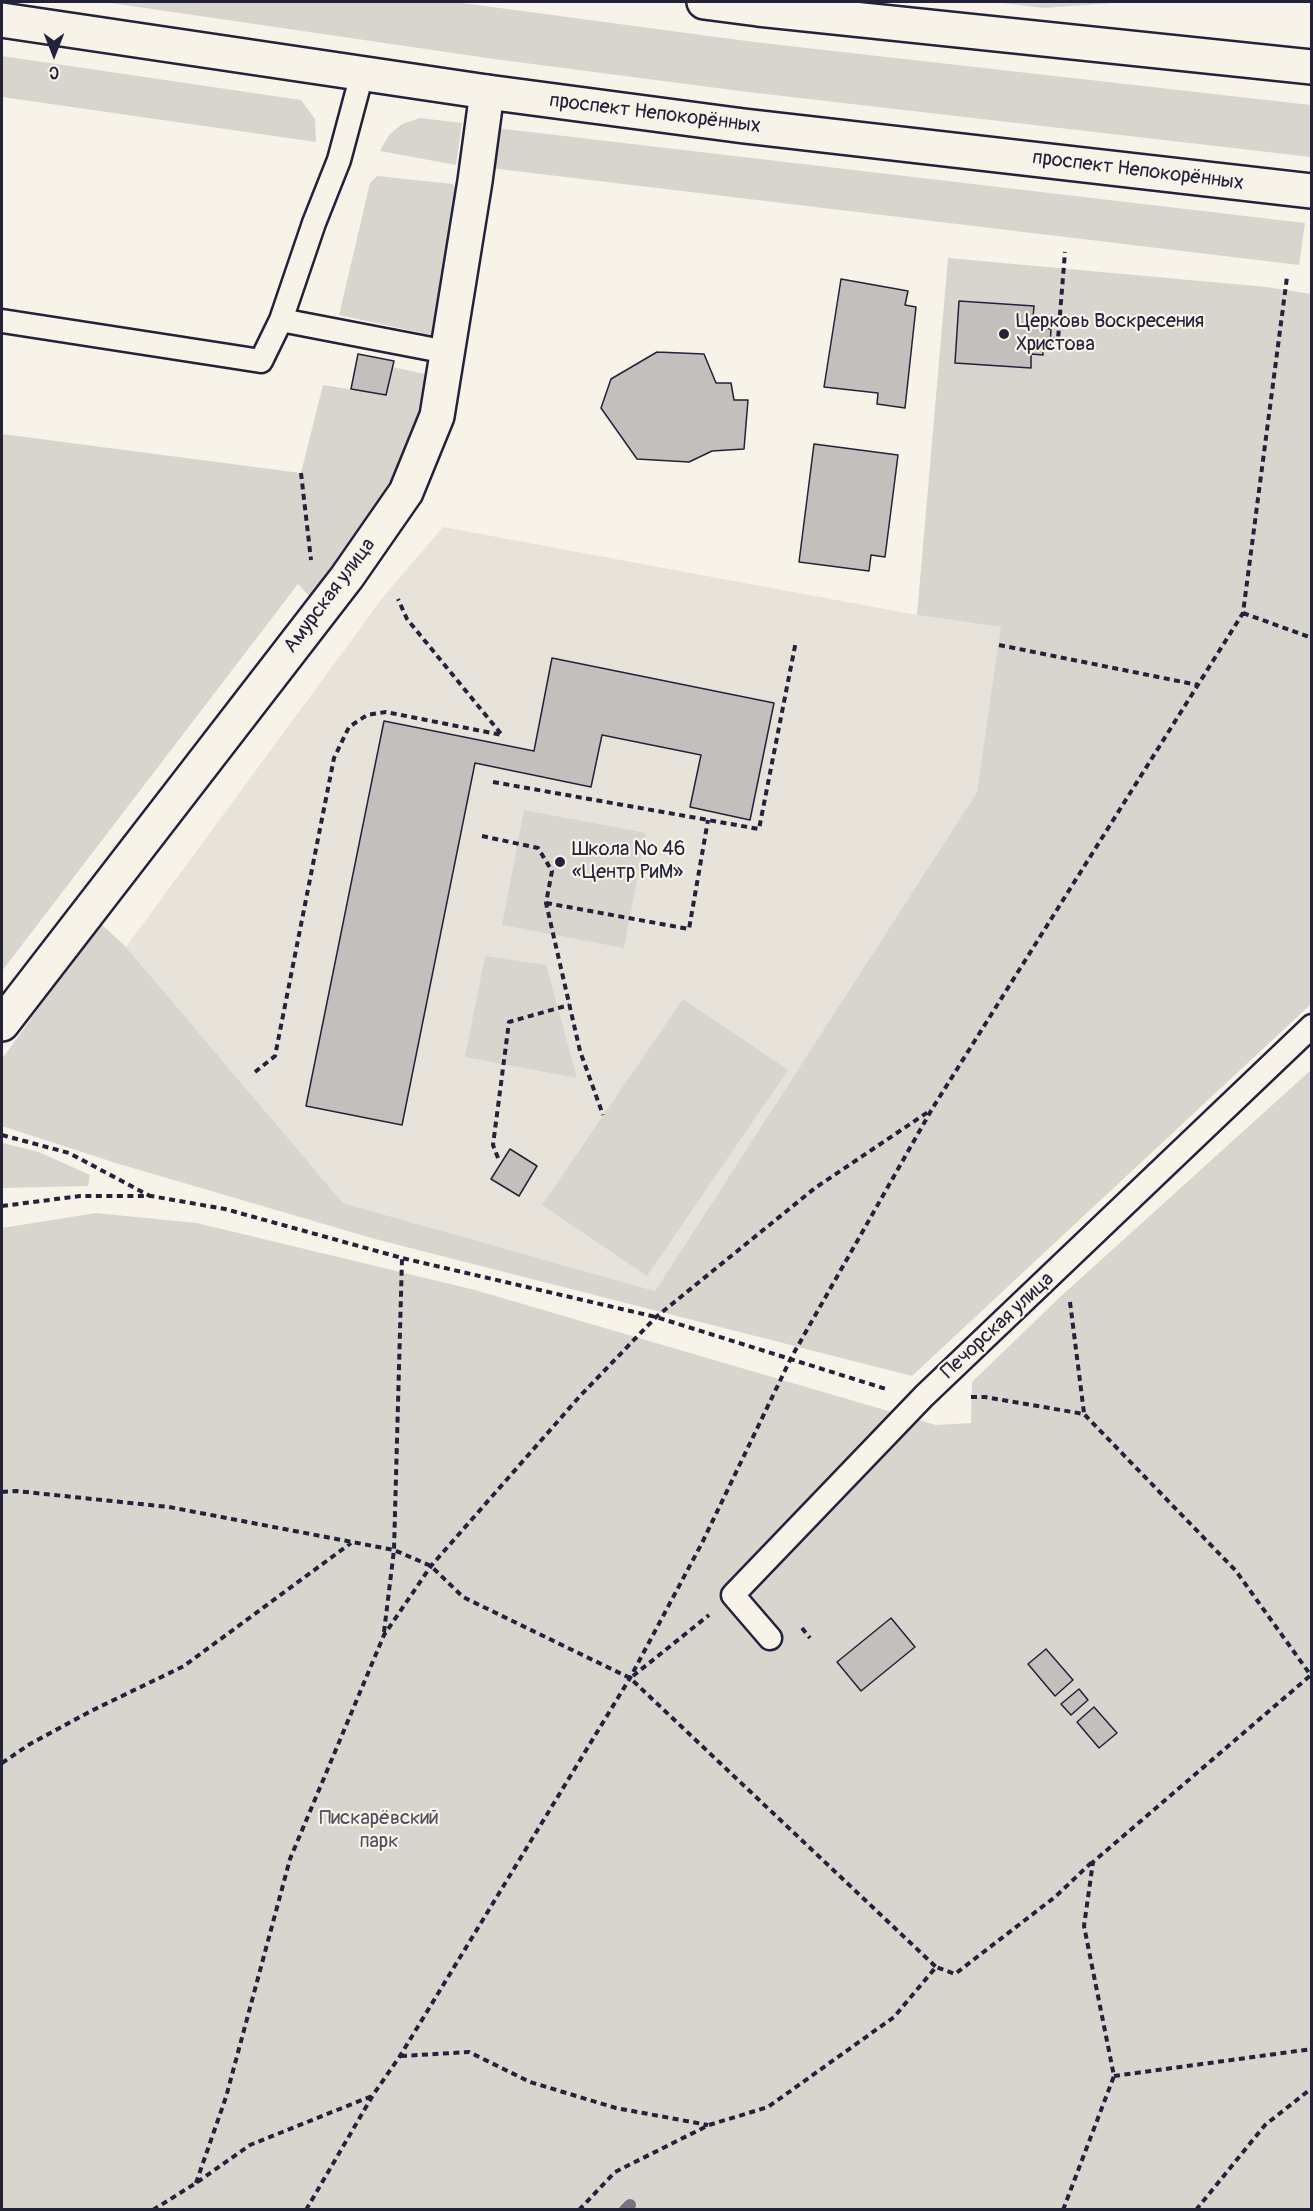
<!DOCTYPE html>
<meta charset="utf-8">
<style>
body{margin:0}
#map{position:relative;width:1313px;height:2211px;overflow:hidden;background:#f7f3e8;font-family:Pangolin,sans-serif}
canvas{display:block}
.frame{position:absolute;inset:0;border:3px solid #22223b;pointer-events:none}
.north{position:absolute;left:24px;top:24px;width:60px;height:60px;-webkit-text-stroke:4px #f7f3e8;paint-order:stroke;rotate:180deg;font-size:16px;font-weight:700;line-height:24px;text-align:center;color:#22223b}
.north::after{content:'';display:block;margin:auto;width:21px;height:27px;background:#22223b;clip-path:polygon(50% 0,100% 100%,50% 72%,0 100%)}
</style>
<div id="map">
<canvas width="1313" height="2211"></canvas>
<div class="frame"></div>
<div class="north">С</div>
</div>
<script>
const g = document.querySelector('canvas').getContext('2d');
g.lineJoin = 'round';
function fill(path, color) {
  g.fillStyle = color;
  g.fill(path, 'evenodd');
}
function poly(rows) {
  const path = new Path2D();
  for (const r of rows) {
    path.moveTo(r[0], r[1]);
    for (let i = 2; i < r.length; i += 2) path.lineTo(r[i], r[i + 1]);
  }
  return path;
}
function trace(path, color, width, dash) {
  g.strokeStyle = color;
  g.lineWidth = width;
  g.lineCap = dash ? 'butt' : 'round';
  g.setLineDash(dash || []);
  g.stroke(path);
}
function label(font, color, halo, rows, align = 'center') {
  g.font = font + ' Pangolin,sans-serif';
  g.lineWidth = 4.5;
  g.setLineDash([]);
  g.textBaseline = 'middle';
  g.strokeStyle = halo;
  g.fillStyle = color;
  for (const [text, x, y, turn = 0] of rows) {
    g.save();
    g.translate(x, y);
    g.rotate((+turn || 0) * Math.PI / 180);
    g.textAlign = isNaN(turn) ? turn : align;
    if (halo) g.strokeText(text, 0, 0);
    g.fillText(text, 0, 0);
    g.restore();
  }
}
const built = poly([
 [443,527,917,615,1002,627,977,792,655,1291,343,1203,126,947,384,596]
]);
const green = poly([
 [104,2,455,2,754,42,1311,105,1311,157,748,92,494,59],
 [994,2,1127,2,1043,8],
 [2,56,301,100,315,119,316,142,2,97],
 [420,118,462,123,456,165,380,151,389,135,402,124],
 [496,128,1305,223,1299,265,490,168],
 [377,176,453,184,459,194,436,336,339,315,370,183],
 [948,258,1266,287,1311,294,1311,1004,912,1376,375,1239,119,1164,2,1126,2,1059,100,923,126,947,343,1203,655,1291,977,792,1001,627,917,615],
 [392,367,425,374,419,410,394,484,311,598,298,584,2,971,2,434,301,473,323,385,386,395],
 [524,810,646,833,624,948,502,925],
 [485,956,546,965,577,1078,465,1057],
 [683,999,788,1070,647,1276,542,1205],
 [1311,1070,1311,2209,2,2210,2,1228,96,1213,197,1223,475,1290,936,1425,971,1423,972,1382,1059,1298],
 [2,1143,39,1152,90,1175,88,1186,2,1188]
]);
const stream = poly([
 [625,2210,630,2205]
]);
const building = poly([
 [841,279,908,291,905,305,916,307,905,408,877,404,878,393,824,387,841,279],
 [959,301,1034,306,1033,318,1045,319,1044,328,1051,329,1050,348,1043,347,1043,355,1031,354,1031,368,955,363,959,301],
 [657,352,704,354,716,383,731,383,734,400,748,400,744,449,712,451,689,462,637,459,601,408,611,379,657,352],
 [358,354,394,361,386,395,351,389,358,354],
 [814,444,898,455,885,557,871,555,869,571,799,562,814,444],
 [552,658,774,703,750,820,690,807,701,755,602,735,591,787,475,763,402,1125,306,1106,384,721,534,751,552,658],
 [510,1149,537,1166,519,1196,491,1179,510,1149],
 [891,1618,915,1647,861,1691,837,1662,891,1618],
 [1046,1649,1073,1680,1055,1696,1028,1664,1046,1649],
 [1079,1689,1088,1700,1071,1715,1061,1704,1079,1689],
 [1094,1707,1117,1733,1099,1748,1077,1722,1094,1707]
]);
const path = poly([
 [1050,340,1058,339,1065,252],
 [301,473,311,560],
 [1243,613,1312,638],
 [999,645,1198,685],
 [493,782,759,829,796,641],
 [482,836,538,848,552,871,546,903,580,1051,603,1115],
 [546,903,689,929,708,820],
 [255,1072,275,1056,334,758,349,727,367,715,386,712,502,735,407,619,398,599],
 [2,1135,69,1153,150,1196],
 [498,1158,493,1145,509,1022,569,1005],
 [2,1206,80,1196,151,1196,225,1209,402,1258,656,1317,886,1389],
 [1070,1302,1084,1413],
 [971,1397,985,1397,1084,1414,1236,1571,1312,1677],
 [2,1492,16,1491,169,1507,394,1550,431,1566,463,1597,630,1678,936,1967],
 [802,1628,810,1638],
 [384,1632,394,1550,402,1258],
 [633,1676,709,1615],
 [2,1763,30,1744,91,1711,184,1666,351,1543],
 [401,2056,469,2052,530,2082,616,2108,708,2125],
 [1114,2076,1312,2049],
 [196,2183,226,2097,290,1859,384,1635,431,1566,580,1396,656,1317,815,1188,931,1110],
 [153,2210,196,2183,250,2145,372,2096],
 [306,2210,373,2095,400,2056,630,1678,702,1543,791,1358,932,1109,1243,613,1287,277],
 [579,2210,615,2172,709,2125,768,2107,894,2017,936,1967,955,1974,1055,1897,1092,1862],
 [1063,2210,1114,2076,1084,1926,1093,1862,1311,1675],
 [1196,2210,1265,2125,1312,2088]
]);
const service = poly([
 [281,320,447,352],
 [2,321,261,361,281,320,314,223,339,160,362,74],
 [770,1638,733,1595,924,1396,1312,1026]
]);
const minor = poly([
 [2,1024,347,577,406,492,437,416,475,181,487,92]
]);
const primary = poly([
 [704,2,758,9,1312,67],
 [2,20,487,92,744,126,1312,191]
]);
const markers = [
 [1004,334,6,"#22223b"],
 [560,862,6,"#22223b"]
];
const streetNames = [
 ["проспект Непокорённых",655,114,7],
 ["проспект Непокорённых",1138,171,7],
 ["Амурская улица",330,596,-53],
 ["Печорская улица",998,1326,-43]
];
const poiNames = [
 ["Церковь Воскресения",1016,322],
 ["Христова",1016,345],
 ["Школа № 46",572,850],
 ["«Центр РиМ»",572,873]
];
const parkNames = [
 ["Пискарёвский",379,1819],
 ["парк",379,1842]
];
fill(built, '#e7e3db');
fill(green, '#d8d5cf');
trace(stream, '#76747f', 12);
fill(building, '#c2bfbd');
trace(building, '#22223b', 1.5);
trace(service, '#22223b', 27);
trace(minor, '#22223b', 38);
trace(primary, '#22223b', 38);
trace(path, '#22223b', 4, [6, 4.5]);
trace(service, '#f7f3e8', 22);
trace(minor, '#f7f3e8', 33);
trace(primary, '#f7f3e8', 33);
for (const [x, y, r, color] of markers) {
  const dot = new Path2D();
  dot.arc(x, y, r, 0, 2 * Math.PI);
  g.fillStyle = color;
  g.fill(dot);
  trace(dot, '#f7f3e8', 2);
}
label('20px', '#22223b', '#f7f3e8', streetNames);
label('20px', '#22223b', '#f7f3e8', poiNames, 'left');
label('20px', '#504f60', '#f7f3e8', parkNames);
</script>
